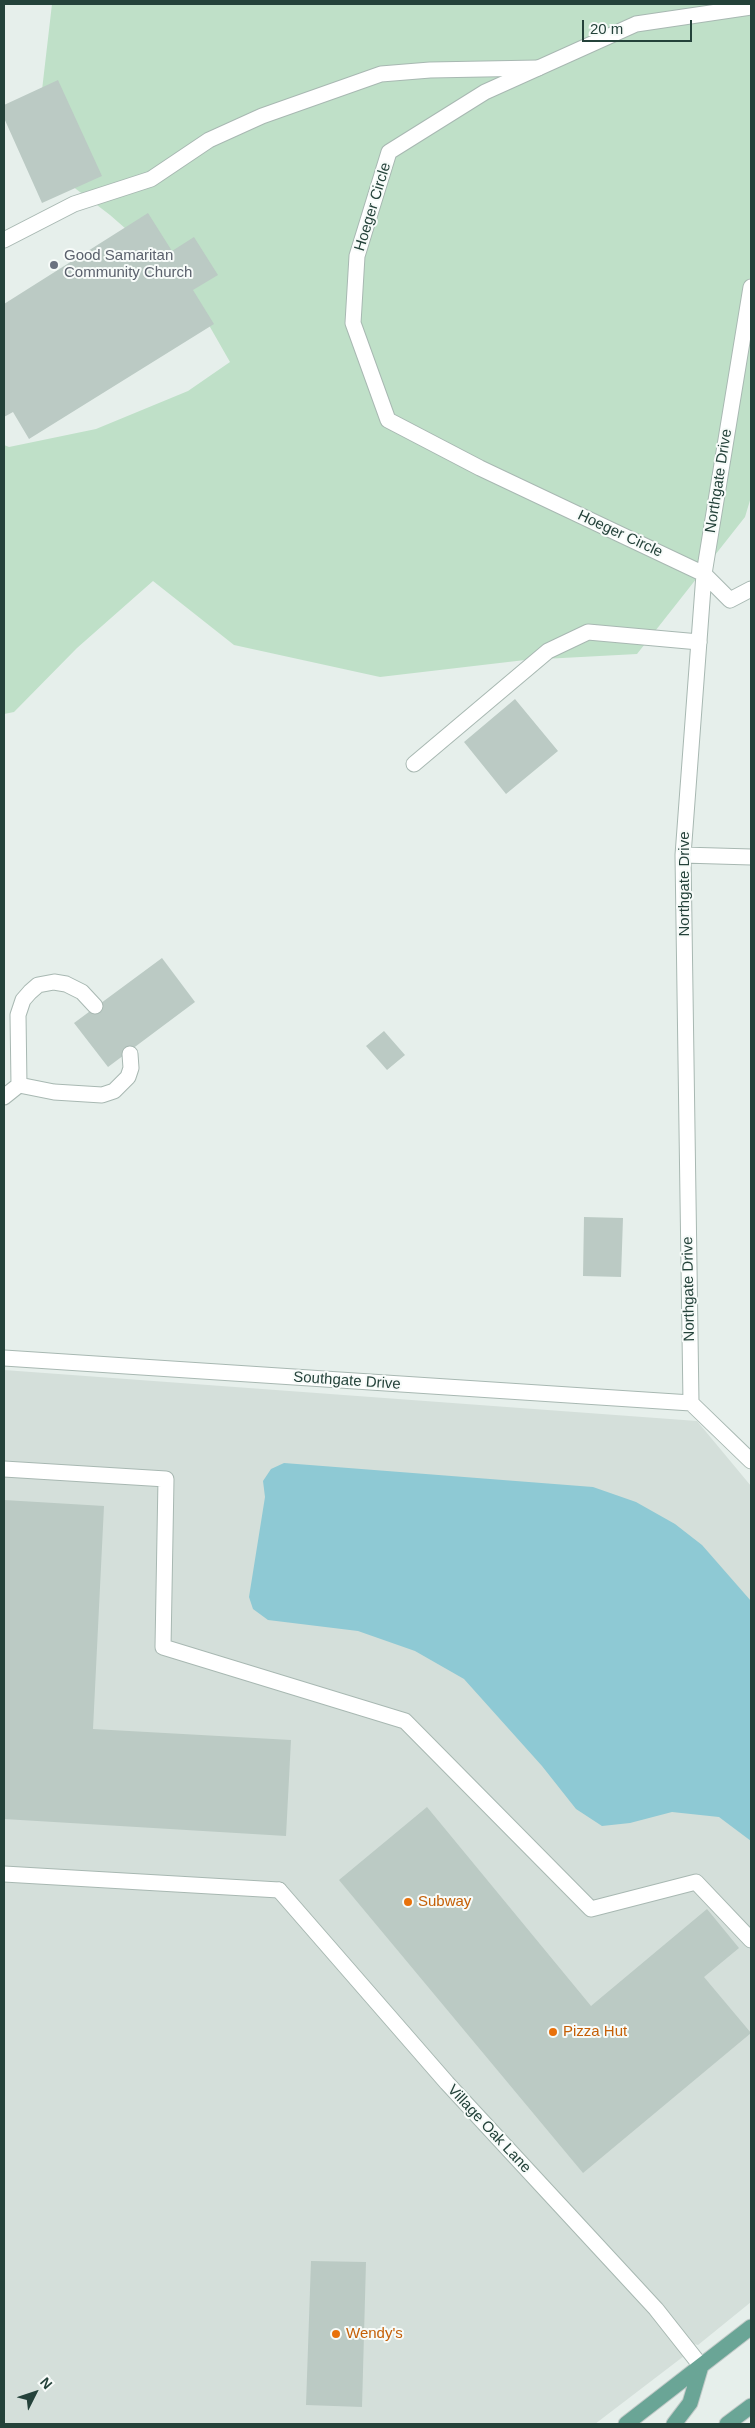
<!DOCTYPE html>
<style>
body{margin:0}
#map{position:relative;width:755px;height:2428px;overflow:hidden;background:#e6efeb;font-family:Helvetica,sans-serif}
canvas{display:block}
.frame{position:absolute;inset:0;border:5px solid #24423a;pointer-events:none}
.north{position:absolute;left:10px;top:2368px;width:50px;height:50px;-webkit-text-stroke:4px #f7fbf9;paint-order:stroke;rotate:49deg;font-size:14px;font-weight:700;line-height:20px;text-align:center;color:#24423a}
.north::after{content:'';display:block;margin:auto;width:18px;height:22px;background:#24423a;clip-path:polygon(50% 0,100% 100%,50% 72%,0 100%)}
.scale{position:absolute;left:582px;top:20px;width:110px;height:22px;box-sizing:border-box;border:2px solid #24423a;border-top:0;padding-left:6px;font-size:15px;line-height:18px;white-space:nowrap;color:#24423a;-webkit-text-stroke:4px #f7fbf9;paint-order:stroke}
</style>
<div id="map">
<canvas width="755" height="2428"></canvas>
<div class="frame"></div>
<div class="north">N</div>
<div class="scale">20 m</div>
</div>
<script>
const g = document.querySelector('canvas').getContext('2d');
g.lineJoin = 'round';
function fill(path, color) {
  g.fillStyle = color;
  g.fill(path, 'evenodd');
}
function poly(rows) {
  const path = new Path2D();
  for (const r of rows) {
    path.moveTo(r[0], r[1]);
    for (let i = 2; i < r.length; i += 2) path.lineTo(r[i], r[i + 1]);
  }
  return path;
}
function trace(path, color, width, dash) {
  g.strokeStyle = color;
  g.lineWidth = width;
  g.lineCap = dash ? 'butt' : 'round';
  g.setLineDash(dash || []);
  g.stroke(path);
}
function label(font, color, halo, rows, align = 'center') {
  g.font = font + ' Helvetica,sans-serif';
  g.lineWidth = 4;
  g.setLineDash([]);
  g.textBaseline = 'middle';
  g.strokeStyle = halo;
  g.fillStyle = color;
  for (const [text, x, y, turn = 0] of rows) {
    g.save();
    g.translate(x, y);
    g.rotate((+turn || 0) * Math.PI / 180);
    g.textAlign = isNaN(turn) ? turn : align;
    if (halo) g.strokeText(text, 0, 0);
    g.fillText(text, 0, 0);
    g.restore();
  }
}
const built = poly([
 [4,1370,697,1421,751,1486,751,2302,698,2345,689,2343,684,2356,595,2424,4,2424]
]);
const green = poly([
 [52,4,751,4,751,497,745,517,637,654,525,660,380,677,234,645,153,581,77,648,14,712,4,714,4,445,9,447,96,429,188,391,230,362,182,278,110,215,59,176,42,90]
]);
const water = poly([
 [284,1463,593,1487,636,1502,675,1524,702,1545,751,1601,751,1841,719,1817,672,1812,630,1823,602,1826,576,1809,542,1766,464,1679,415,1651,358,1631,268,1620,253,1609,249,1597,265,1497,263,1481,271,1469]
]);
const building = poly([
 [58,80,102,176,42,203,4,118,4,105],
 [148,213,172,251,194,237,218,275,193,290,214,324,29,439,13,412,4,417,4,304],
 [515,699,558,751,506,794,464,742],
 [162,958,195,1002,108,1067,74,1023],
 [384,1031,405,1055,387,1070,366,1046],
 [584,1217,623,1218,621,1277,583,1276],
 [4,1500,104,1506,93,1729,291,1740,286,1836,4,1819],
 [427,1807,591,2006,707,1909,739,1948,704,1977,751,2033,583,2173,339,1880],
 [311,2261,366,2262,362,2407,306,2405]
]);
const lane = poly([
 [4,240,74,204,151,179,209,140,262,116,381,74,430,70,538,68],
 [414,764,548,651,588,632,699,642],
 [19,1085,18,1015,23,1000,30,992,38,985,54,982,66,984,82,992,95,1006],
 [4,1097,19,1085,54,1092,102,1095,114,1091,128,1077,131,1068,130,1054],
 [4,1469,166,1479,163,1647,405,1721,591,1909,696,1882,751,1940],
 [4,1874,279,1890]
]);
const street = poly([
 [751,7,636,24,485,92,389,152,357,256,353,323,388,420,480,468,704,574,730,600,751,589],
 [751,287,704,574,683,855,691,1403,751,1461],
 [683,855,751,857],
 [4,1358,691,1403],
 [279,1890,447,2083,656,2309,701,2366]
]);
const primary = poly([
 [626,2424,751,2327],
 [674,2424,690,2403,701,2366],
 [727,2424,751,2406]
]);
const markers = [
 [54,265,5,"#6b7280"],
 [408,1902,5,"#e8710a"],
 [553,2032,5,"#e8710a"],
 [336,2334,5,"#e8710a"]
];
const streetNames = [
 ["Hoeger Circle",373,207,-73],
 ["Northgate Drive",719,481,-81],
 ["Hoeger Circle",620,534,25],
 ["Northgate Drive",685,884,-90],
 ["Northgate Drive",689,1289,-91],
 ["Southgate Drive",347,1381,4],
 ["Village Oak Lane",489,2129,47]
];
const worshipNames = [
 ["Good Samaritan",64,256],
 ["Community Church",64,273]
];
const foodNames = [
 ["Subway",418,1902],
 ["Pizza Hut",563,2032],
 ["Wendy's",346,2334]
];
fill(built, '#d4dfda');
fill(green, '#bfe0c8');
fill(water, '#8ec9d4');
fill(building, '#bbcac4');
trace(lane, '#a8b8b2', 17);
trace(street, '#a8b8b2', 17);
trace(primary, '#c2cac8', 17);
trace(lane, '#fff', 15);
trace(street, '#fff', 15);
trace(primary, '#6aa596', 15);
for (const [x, y, r, color] of markers) {
  const dot = new Path2D();
  dot.arc(x, y, r, 0, 2 * Math.PI);
  g.fillStyle = color;
  g.fill(dot);
  trace(dot, '#f7fbf9', 2);
}
label('15px', '#24423a', '#f7fbf9', streetNames);
label('15px', '#5b616d', '#f7fbf9', worshipNames, 'left');
label('15px', '#c56008', '#f7fbf9', foodNames, 'left');
</script>
